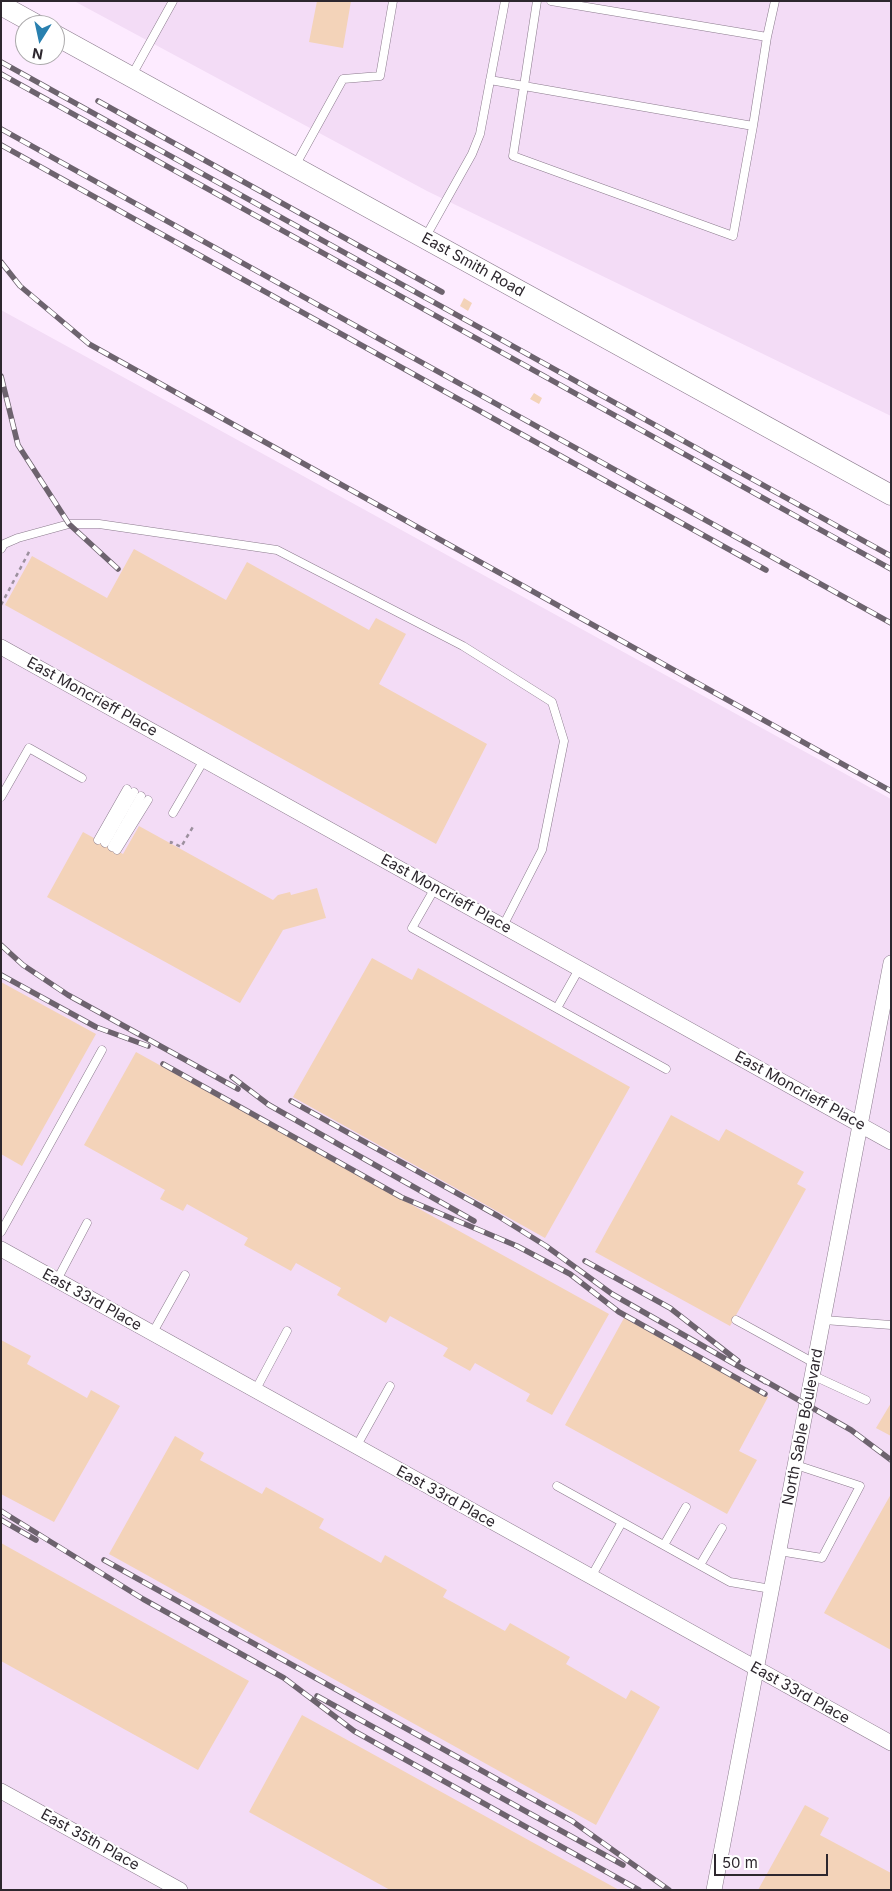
<!DOCTYPE html>
<style>
body{margin:0}
#map{position:relative;width:892px;height:1891px;overflow:hidden;background:#fdebff;font-family:Inter,sans-serif}
canvas{display:block}
.frame{position:absolute;inset:0;border:2px solid #2d272e;pointer-events:none}
.north{position:absolute;left:15px;top:15px;width:50px;height:50px;box-sizing:border-box;background:#fff;border:1px solid #aba9ab;border-radius:50%;rotate:190deg;font-size:14px;font-weight:700;line-height:20px;text-align:center;color:#2d272e}
.north::after{content:'';display:block;margin:auto;width:18px;height:22px;background:#2980af;clip-path:polygon(50% 0,100% 100%,50% 72%,0 100%)}
.scale{position:absolute;left:714px;top:1854px;width:114px;height:22px;box-sizing:border-box;border:2px solid #2d272e;border-top:0;padding-left:6px;font-size:15px;line-height:18px;white-space:nowrap;color:#2d272e;-webkit-text-stroke:4px #fff;paint-order:stroke}
</style>
<div id="map">
<canvas width="892" height="1891"></canvas>
<div class="frame"></div>
<div class="north">N</div>
<div class="scale">50 m</div>
</div>
<script>
const g = document.querySelector('canvas').getContext('2d');
g.lineJoin = 'round';
function fill(path, color) {
  g.fillStyle = color;
  g.fill(path, 'evenodd');
}
function poly(rows) {
  const path = new Path2D();
  for (const r of rows) {
    path.moveTo(r[0], r[1]);
    for (let i = 2; i < r.length; i += 2) path.lineTo(r[i], r[i + 1]);
  }
  return path;
}
function trace(path, color, width, dash) {
  g.strokeStyle = color;
  g.lineWidth = width;
  g.lineCap = dash ? 'butt' : 'round';
  g.setLineDash(dash || []);
  g.stroke(path);
}
function label(font, color, halo, rows, align = 'center') {
  g.font = font + ' Inter,sans-serif';
  g.lineWidth = 4;
  g.setLineDash([]);
  g.textBaseline = 'middle';
  g.strokeStyle = halo;
  g.fillStyle = color;
  for (const [text, x, y, turn = 0] of rows) {
    g.save();
    g.translate(x, y);
    g.rotate((+turn || 0) * Math.PI / 180);
    g.textAlign = isNaN(turn) ? turn : align;
    if (halo) g.strokeText(text, 0, 0);
    g.fillText(text, 0, 0);
    g.restore();
  }
}
const built = poly([
 [74,1,891,1,891,416,427,191],
 [1,310,891,799,891,1890,1,1890]
]);
const building = poly([
 [317,1,351,1,343,48,309,42],
 [464,298,472,303,468,311,460,306],
 [534,393,542,398,539,404,530,399],
 [134,549,226,600,247,562,369,630,376,618,406,634,379,684,487,744,436,844,5,605,32,556,107,598],
 [139,826,273,900,278,895,290,892,291,895,317,888,326,918,283,930,240,1003,47,897,83,832,123,854],
 [372,958,412,980,418,968,630,1087,545,1238,293,1097],
 [1,982,96,1034,22,1166,1,1154],
 [136,1052,609,1314,552,1415,526,1401,530,1394,475,1363,470,1371,443,1356,448,1348,390,1316,386,1323,337,1295,341,1288,296,1263,291,1271,244,1245,248,1238,187,1204,183,1211,160,1199,165,1190,84,1145],
 [671,1115,719,1141,726,1129,804,1172,797,1184,806,1189,730,1326,595,1252],
 [624,1318,768,1397,739,1451,757,1460,727,1514,565,1425],
 [1,1340,31,1356,27,1364,87,1398,91,1390,120,1406,54,1522,1,1494],
 [891,1403,891,1436,876,1428],
 [175,1436,204,1453,200,1460,262,1494,266,1487,324,1519,319,1528,381,1563,385,1555,447,1590,443,1597,505,1631,510,1623,570,1657,566,1664,626,1699,631,1690,660,1707,596,1825,109,1554],
 [891,1494,891,1650,824,1613],
 [1,1543,249,1681,198,1770,1,1661],
 [302,1715,619,1890,390,1890,249,1812],
 [805,1805,829,1818,820,1835,891,1873,891,1890,758,1890]
]);
const path = poly([
 [1,605,30,550],
 [171,844,171,842,181,847,194,825]
]);
const lane = poly([
 [551,1,767,37,753,126],
 [767,37,775,1],
 [132,75,173,1],
 [490,80,524,86,753,126,733,236,513,156,524,86,537,1],
 [295,166,343,79,380,76,393,1],
 [425,238,472,154,480,134,505,1],
 [1,549,4,544,18,538,69,524,99,524,277,550,463,646,552,702,564,741,542,850,503,926],
 [1,797,29,748,82,778],
 [173,813,204,760],
 [98,840,127,789],
 [105,843,134,792],
 [112,847,141,796],
 [117,850,148,800],
 [435,888,412,928,666,1069],
 [557,1008,579,969],
 [1,1232,102,1050],
 [57,1280,87,1223],
 [736,1320,816,1364],
 [824,1320,891,1325],
 [152,1334,185,1275],
 [814,1376,866,1400],
 [255,1391,287,1331],
 [356,1447,390,1386],
 [557,1486,730,1582,771,1589],
 [664,1545,686,1507],
 [779,1551,822,1558,860,1486,796,1465],
 [700,1565,722,1528],
 [591,1577,622,1522]
]);
const street = poly([
 [1,647,891,1142],
 [1,1249,891,1743],
 [1,1791,180,1890],
 [714,1890,891,963]
]);
const secondary = poly([
 [1,5,37,25],
 [55,35,891,495]
]);
const rail = poly([
 [1,62,891,556],
 [1,74,891,569],
 [98,101,442,292],
 [1,129,891,623],
 [1,145,766,570],
 [1,262,20,286,89,344,891,791],
 [1,376,18,445,69,524,118,569],
 [1,945,23,965,68,995,238,1089],
 [1,975,96,1027,148,1046],
 [163,1064,401,1197,517,1246,570,1274,619,1312,765,1394],
 [232,1077,269,1105,474,1221],
 [291,1101,498,1216,546,1246,612,1294,766,1382],
 [585,1261,670,1308,738,1361],
 [760,1378,851,1430,891,1460],
 [1,1511,143,1599,284,1678,354,1731,639,1890],
 [1,1520,36,1540],
 [104,1560,572,1821,669,1890],
 [317,1696,623,1865]
]);
const streetNames = [
 ["East Smith Road",473,265,29],
 ["East Moncrieff Place",92,697,29],
 ["East Moncrieff Place",446,894,29],
 ["East Moncrieff Place",800,1091,29],
 ["East 33rd Place",92,1300,29],
 ["North Sable Boulevard",803,1427,-79],
 ["East 33rd Place",446,1497,29],
 ["East 33rd Place",800,1693,29],
 ["East 35th Place",90,1840,29]
];
fill(built, '#f3dcf6');
fill(building, '#f3d3b9');
trace(lane, '#8b7b8d', 9);
trace(street, '#8b7b8d', 16);
trace(secondary, '#8b7b8d', 21);
trace(path, '#9c909e', 2.5, [4, 4]);
trace(lane, '#fff', 8);
trace(street, '#fff', 15);
trace(secondary, '#fff', 20);
trace(rail, '#6d636e', 5.5);
trace(rail, '#fff', 4, [11]);
label('15px', '#2d272e', '#fff', streetNames);
</script>
